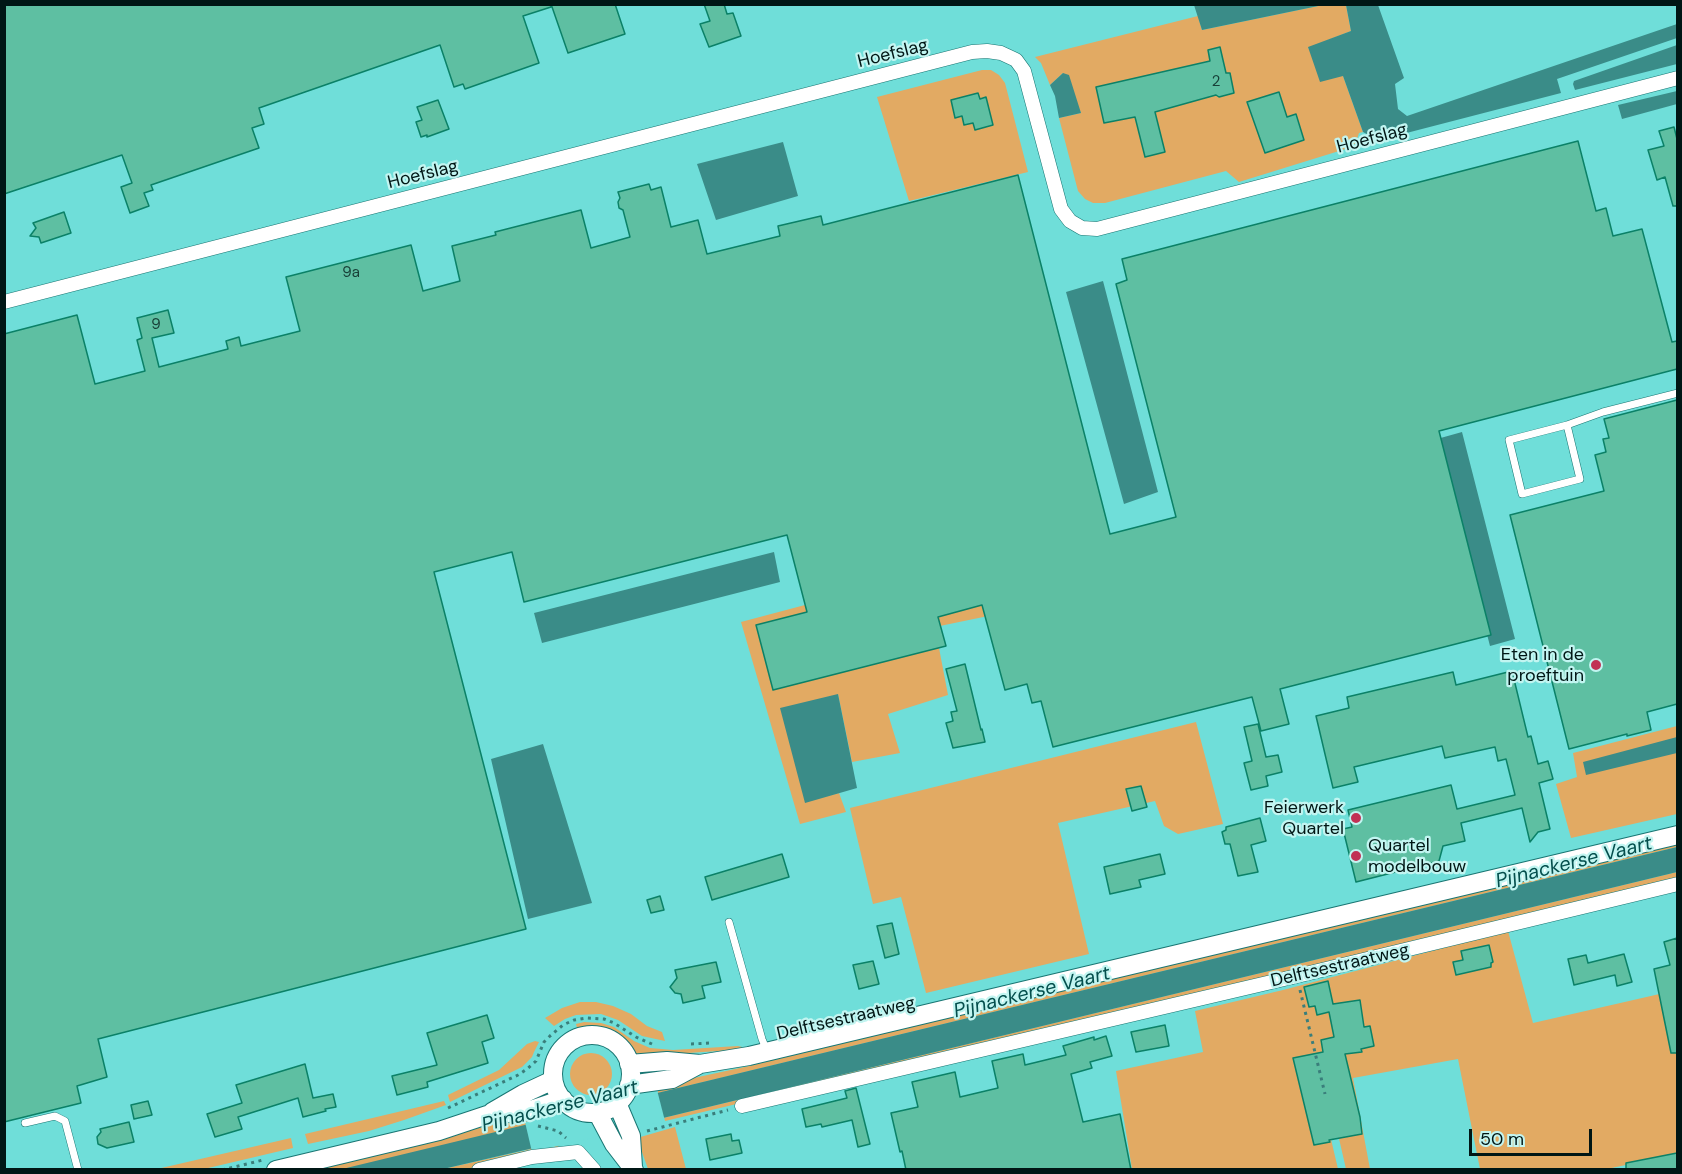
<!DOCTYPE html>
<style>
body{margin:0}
#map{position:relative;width:1682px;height:1174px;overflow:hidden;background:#6fded9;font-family:"DM Sans",sans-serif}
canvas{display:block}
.frame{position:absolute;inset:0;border:6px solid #001615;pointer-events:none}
.scale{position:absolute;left:1469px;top:1129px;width:123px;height:27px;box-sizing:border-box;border:3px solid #001615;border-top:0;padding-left:8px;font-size:18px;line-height:21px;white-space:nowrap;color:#001615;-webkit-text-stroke:4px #c2f5f1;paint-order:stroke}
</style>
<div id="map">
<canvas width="1682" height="1174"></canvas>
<div class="frame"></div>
<div class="scale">50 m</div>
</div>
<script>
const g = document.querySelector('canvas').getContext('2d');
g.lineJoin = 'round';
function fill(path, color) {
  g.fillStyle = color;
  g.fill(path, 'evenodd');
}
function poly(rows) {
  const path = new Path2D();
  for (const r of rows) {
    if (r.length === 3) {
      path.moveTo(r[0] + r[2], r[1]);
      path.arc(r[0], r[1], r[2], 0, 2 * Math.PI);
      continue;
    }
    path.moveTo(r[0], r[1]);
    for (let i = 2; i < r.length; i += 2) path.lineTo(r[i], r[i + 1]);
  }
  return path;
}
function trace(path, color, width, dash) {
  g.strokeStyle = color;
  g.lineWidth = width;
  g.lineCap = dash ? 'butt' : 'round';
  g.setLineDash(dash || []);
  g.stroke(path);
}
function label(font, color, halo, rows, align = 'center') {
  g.font = font + ' "DM Sans",sans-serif';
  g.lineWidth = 4.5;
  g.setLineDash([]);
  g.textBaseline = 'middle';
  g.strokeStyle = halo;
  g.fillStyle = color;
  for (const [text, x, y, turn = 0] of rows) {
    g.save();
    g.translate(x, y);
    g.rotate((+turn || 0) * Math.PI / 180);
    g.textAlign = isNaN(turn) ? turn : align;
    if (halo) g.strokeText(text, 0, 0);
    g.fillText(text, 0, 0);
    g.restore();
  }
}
const green = poly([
 [1323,5,1346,5,1351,31,1308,48,1343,76,1363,132,1359,133,1356,142,1352,147,1239,182,1226,171,1105,203,1093,203,1085,199,1078,191,1059,118,1081,113,1063,73,1050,85,1041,63,1035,57,1198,16,1202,30],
 [982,70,991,70,999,75,1005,83,1028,172,909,201,877,97],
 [1008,551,1022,609,935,627,948,695,888,714,900,753,852,762,838,694,805,802,839,793,846,812,800,824,741,622],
 [1196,722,1223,824,1178,834,1164,826,1155,801,1058,823,1089,954,926,993,901,897,873,904,850,808],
 [1677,726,1677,814,1571,838,1556,784,1577,777,1573,753],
 [1677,843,1677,847,658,1093,657,1086,749,1066],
 [1677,872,1677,877,1615,893,724,1107,665,1121,663,1118],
 [1508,931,1533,1023,1677,990,1677,1154,1607,1169,1480,1169,1458,1059,1353,1078,1370,1169,1346,1169,1326,1082,1318,1084,1338,1169,1132,1169,1116,1071,1203,1052,1195,1011,1283,990],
 [580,1002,596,1002,613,1006,631,1014,647,1026,662,1032,665,1041,642,1036,618,1020,601,1014,576,1015,565,1019,554,1026,545,1018,562,1008],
 [584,1022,601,1023,614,1027,634,1041,650,1048,673,1050,738,1046,742,1047,740,1049,719,1051,641,1056,632,1052,618,1038,604,1031,588,1029,578,1031,576,1024],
 [535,1041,539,1042,534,1052,532,1057,522,1067,450,1102,448,1095,499,1070,527,1044],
 [591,1074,21],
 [444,1101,446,1105,404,1120,369,1131,308,1144,305,1134],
 [526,1116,528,1122,560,1145,555,1149,466,1169,443,1169,532,1149,338,1169,314,1170],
 [675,1127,686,1169,648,1169,637,1138],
 [291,1138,293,1148,204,1169,157,1169]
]);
const water = poly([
 [1194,5,1194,4,1323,5,1202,30],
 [1346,5,1378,5,1404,78,1395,84,1398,109,1407,116,1677,24,1677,38,1557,79,1561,93,1391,137,1374,138,1363,132,1343,76,1320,82,1308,47,1351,31],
 [1677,45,1677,64,1575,90,1573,84,1574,81],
 [1063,73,1069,75,1081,113,1059,118,1055,96,1050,85],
 [1677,91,1677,104,1622,119,1618,105],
 [783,142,798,196,716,220,697,164],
 [1103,281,1158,492,1124,504,1066,292],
 [1462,432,1515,639,1490,646,1437,439],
 [774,552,780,582,542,643,534,613],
 [838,694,857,788,805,803,780,708],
 [1677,737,1677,753,1586,775,1583,762],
 [543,744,592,903,528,919,491,759],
 [1677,847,1677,872,663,1118,443,1169,338,1170]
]);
const pier = poly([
 [657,1090,665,1121,532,1152,525,1122]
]);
const building = poly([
 [4,4,551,4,551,7,523,16,539,63,465,89,463,84,454,87,440,45,259,108,264,124,252,128,259,148,151,185,153,190,144,193,149,206,130,213,121,187,132,183,122,155,4,194,4,4],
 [551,4,615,4,625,34,568,53,551,4],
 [704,4,724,4,727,14,733,13,741,36,709,47,700,24,710,21,704,4],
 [1220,47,1226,73,1230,73,1234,93,1219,97,1216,95,1155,112,1165,152,1145,157,1135,117,1104,123,1096,87,1210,61,1208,50,1220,47],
 [1279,92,1287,117,1296,114,1304,140,1265,153,1247,102,1279,92],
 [978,93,980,99,986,97,993,125,975,130,973,123,964,125,962,116,955,118,951,100,978,93],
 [438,100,449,129,427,137,427,135,421,137,416,122,422,120,417,107,438,100],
 [1674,127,1677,139,1677,206,1673,206,1665,177,1657,180,1648,150,1664,146,1659,131,1674,127],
 [1578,141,1596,211,1606,208,1613,236,1642,229,1672,342,1677,341,1677,369,1439,431,1491,635,1280,689,1289,724,1261,731,1252,697,1053,747,1041,701,1032,703,1027,684,1005,690,982,605,938,617,946,646,773,690,756,625,807,612,787,535,524,602,512,552,434,572,526,929,98,1039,107,1077,77,1086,81,1103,4,1122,4,334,77,315,95,384,145,371,137,340,142,338,137,318,168,310,174,333,152,338,159,367,228,349,226,341,239,337,241,346,300,331,286,277,411,245,423,291,460,281,452,246,496,235,495,232,581,210,591,248,630,237,623,210,619,208,618,202,620,198,618,192,649,184,651,190,661,187,671,227,698,220,707,254,780,236,778,226,821,216,823,225,1018,175,1110,534,1176,517,1116,284,1127,280,1122,259,1578,141],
 [64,212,71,233,41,243,39,237,30,236,36,228,33,223,64,212],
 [1677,400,1677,704,1647,712,1651,730,1627,736,1627,734,1569,749,1510,515,1604,491,1595,455,1606,452,1603,439,1609,438,1604,419,1677,400],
 [965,664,981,730,982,729,985,742,953,748,946,723,953,721,951,712,957,711,946,669,965,664],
 [1512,671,1528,737,1531,736,1538,764,1548,761,1553,779,1539,783,1550,829,1538,832,1530,842,1522,808,1461,823,1465,841,1443,846,1439,861,1356,882,1343,829,1352,827,1348,810,1451,785,1457,809,1515,795,1506,759,1498,761,1495,747,1445,758,1442,746,1354,767,1358,782,1333,788,1316,716,1349,708,1347,697,1453,672,1456,685,1512,671],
 [1258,724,1266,757,1278,755,1282,772,1266,776,1268,786,1251,790,1244,763,1252,761,1244,727,1258,724],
 [1141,786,1147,807,1132,811,1126,789,1141,786],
 [1260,818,1266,841,1251,845,1258,872,1238,876,1230,844,1225,844,1222,832,1226,830,1226,827,1260,818],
 [782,854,789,877,712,900,705,877,782,854],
 [1160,854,1165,874,1139,880,1141,887,1110,894,1104,867,1160,854],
 [660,896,664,910,651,913,647,900,660,896],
 [892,923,899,954,885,958,877,926,892,923],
 [1677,938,1677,1053,1671,1053,1654,969,1670,965,1664,942,1677,938],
 [1489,945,1493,962,1491,963,1491,967,1456,975,1453,962,1463,960,1461,951,1489,945],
 [1624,954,1632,982,1617,986,1615,975,1574,985,1568,959,1586,955,1588,963,1624,954],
 [873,961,879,984,859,989,853,965,873,961],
 [716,962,721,982,702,986,705,998,683,1003,681,994,675,993,670,987,677,978,675,970,716,962],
 [1328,981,1333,1004,1360,1000,1364,1027,1370,1026,1374,1046,1361,1049,1362,1052,1345,1054,1360,1117,1362,1134,1329,1140,1330,1142,1314,1145,1293,1058,1323,1052,1321,1040,1334,1037,1329,1012,1317,1015,1315,1006,1309,1007,1304,987,1328,981],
 [487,1015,494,1038,482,1042,488,1063,427,1082,428,1087,397,1095,392,1076,437,1065,427,1033,487,1015],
 [1165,1025,1169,1046,1136,1052,1131,1032,1165,1025],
 [1106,1036,1112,1056,1090,1062,1092,1068,1071,1074,1083,1122,1120,1114,1131,1170,906,1170,902,1151,900,1152,891,1113,918,1107,912,1082,955,1072,960,1097,998,1088,992,1061,1023,1054,1025,1065,1066,1055,1063,1046,1094,1037,1094,1040,1106,1036],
 [305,1064,313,1098,333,1094,336,1107,325,1109,326,1111,303,1117,298,1098,238,1117,242,1129,215,1137,207,1114,242,1103,236,1085,305,1064],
 [856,1088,870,1144,858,1147,852,1120,822,1127,821,1124,806,1127,802,1109,847,1098,845,1091,856,1088],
 [148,1101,152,1115,134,1119,131,1105,148,1101],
 [129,1122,134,1142,107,1148,98,1144,97,1137,101,1132,100,1129,129,1122],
 [731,1134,732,1141,739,1140,742,1153,710,1160,706,1139,731,1134],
 [1677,1153,1677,1170,1626,1170,1626,1163,1677,1153]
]);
const path = poly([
 [1300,990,1325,1094],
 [691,1044,711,1043],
 [448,1108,518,1075,527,1069,536,1061,544,1042,550,1036,563,1025,574,1020,587,1018,604,1019,614,1023,636,1037,652,1044],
 [538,1126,558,1131,566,1138],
 [647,1131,728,1110],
 [222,1170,263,1160]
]);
const lane = poly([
 [1567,425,1580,479,1522,494,1509,440,1567,425,1603,412,1678,393],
 [729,922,762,1039,767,1051],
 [25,1123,55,1116,65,1121,78,1170]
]);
const street = poly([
 [4,302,972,52,987,51,1001,53,1016,60,1024,71,1061,209,1070,221,1082,228,1097,229,1678,78],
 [742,1106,1297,976,1678,884],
 [479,1170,532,1157,578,1152,594,1170]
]);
const secondary = poly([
 [592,1074,39],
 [629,1064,667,1061,700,1064,749,1056,1678,835],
 [629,1085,672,1079,700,1064],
 [617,1103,631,1136,633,1167],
 [492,1112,523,1094,553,1080],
 [597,1112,614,1144,634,1170],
 [276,1170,439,1131,487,1115,528,1111,563,1099]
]);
const markers = [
 [1596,665,6,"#c13154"],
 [1356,818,6,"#c13154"],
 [1356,856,6,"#c13154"]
];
const numberNames = [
 ["2",1216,82],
 ["9a",351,273],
 ["9",156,325]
];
const streetNames = [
 ["Hoefslag",893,54,-14],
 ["Hoefslag",1372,139,-15],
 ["Hoefslag",423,175,-14],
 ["Delftsestraatweg",1340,966,-13],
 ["Delftsestraatweg",846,1019,-13]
];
const poiNames = [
 ["Eten in de",1584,655],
 ["proeftuin",1584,676],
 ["Feierwerk",1344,808],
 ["Quartel",1344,829],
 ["Quartel",1368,846,"left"],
 ["modelbouw",1368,867,"left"]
];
const waterNames = [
 ["Pijnackerse Vaart",1574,863,-14],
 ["Pijnackerse Vaart",1032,993,-14],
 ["Pijnackerse Vaart",560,1107,-14]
];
fill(green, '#e2aa63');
fill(water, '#3a8c88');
fill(pier, '#6fded9');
fill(building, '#5ebfa2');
trace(building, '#0b8167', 1.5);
trace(lane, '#197673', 8);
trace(street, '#197673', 15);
trace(secondary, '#197673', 20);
trace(path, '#3a7e7b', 3, [3, 4.5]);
trace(lane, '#fff', 7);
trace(street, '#fff', 14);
trace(secondary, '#fff', 18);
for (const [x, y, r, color] of markers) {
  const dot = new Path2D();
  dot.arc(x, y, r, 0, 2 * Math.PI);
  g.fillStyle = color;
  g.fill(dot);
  trace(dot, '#c2f5f1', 2);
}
label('15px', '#184038', null, numberNames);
label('18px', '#001615', '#c2f5f1', streetNames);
label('18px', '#001615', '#c2f5f1', poiNames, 'right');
label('italic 20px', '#054f4d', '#c2f5f1', waterNames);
</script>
